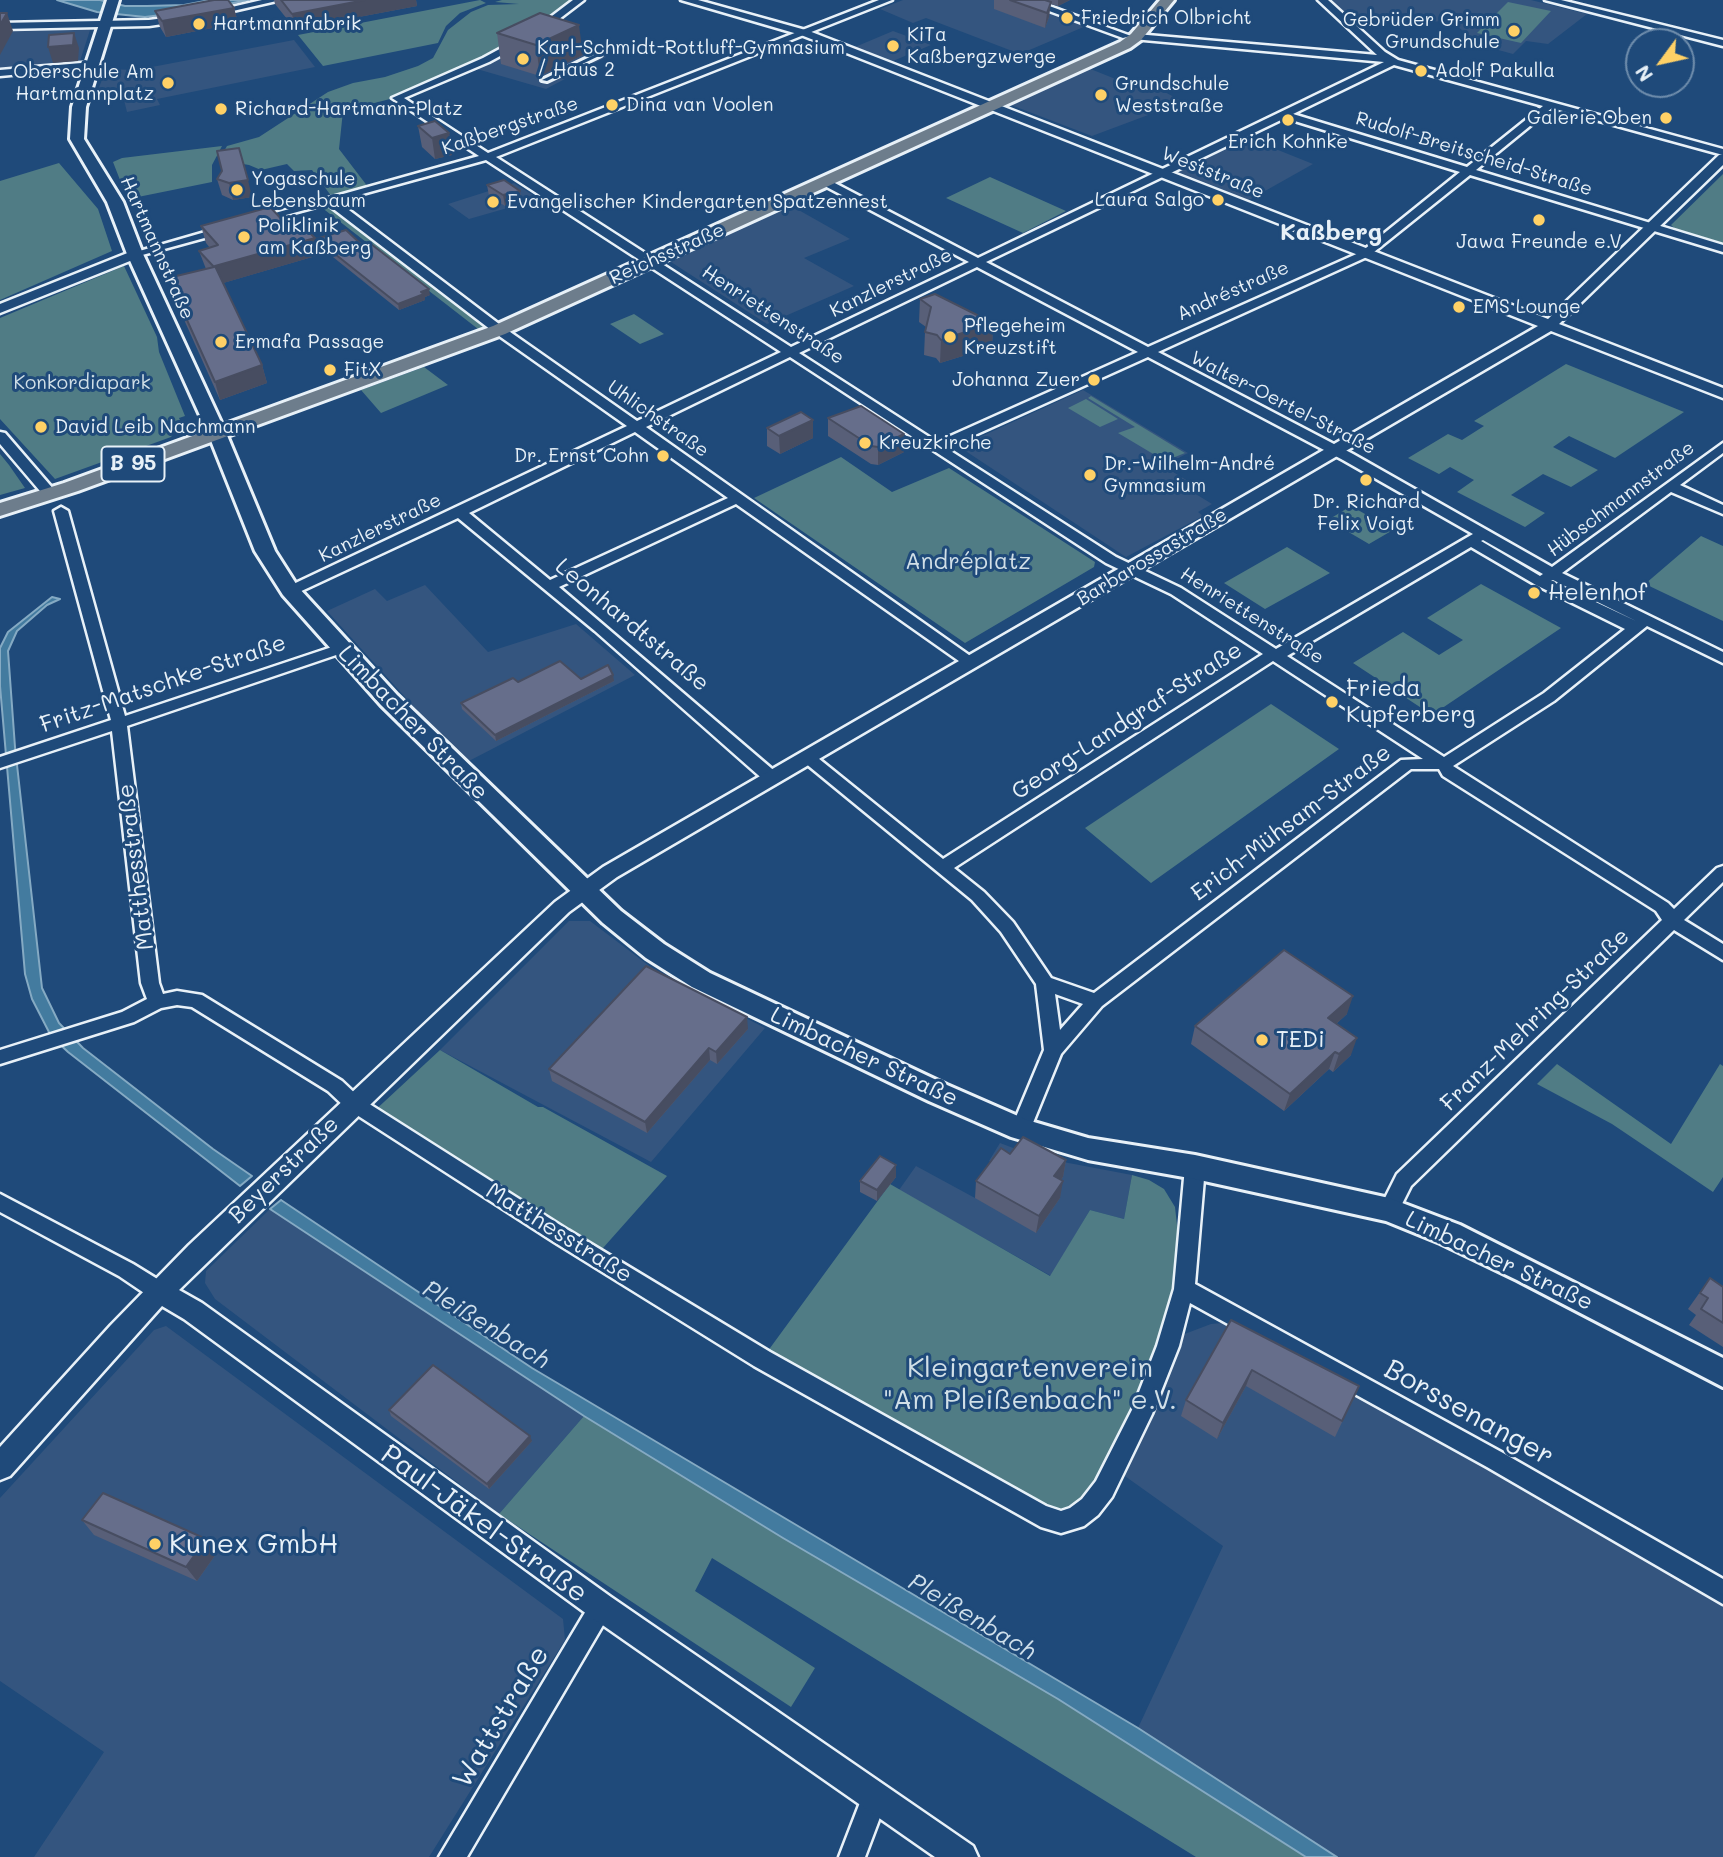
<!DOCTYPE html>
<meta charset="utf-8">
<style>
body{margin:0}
#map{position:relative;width:1723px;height:1857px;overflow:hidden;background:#1f4a7a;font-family:Mali,sans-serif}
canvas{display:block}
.north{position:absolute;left:1625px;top:28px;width:70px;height:70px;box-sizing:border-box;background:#1f4a7a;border:2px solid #6f8dac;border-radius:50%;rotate:237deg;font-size:19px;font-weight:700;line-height:28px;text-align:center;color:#e8f1f8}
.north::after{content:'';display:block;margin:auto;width:24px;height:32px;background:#ffd166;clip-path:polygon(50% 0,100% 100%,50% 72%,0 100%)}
</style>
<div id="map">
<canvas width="1723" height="1857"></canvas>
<div class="north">N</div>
</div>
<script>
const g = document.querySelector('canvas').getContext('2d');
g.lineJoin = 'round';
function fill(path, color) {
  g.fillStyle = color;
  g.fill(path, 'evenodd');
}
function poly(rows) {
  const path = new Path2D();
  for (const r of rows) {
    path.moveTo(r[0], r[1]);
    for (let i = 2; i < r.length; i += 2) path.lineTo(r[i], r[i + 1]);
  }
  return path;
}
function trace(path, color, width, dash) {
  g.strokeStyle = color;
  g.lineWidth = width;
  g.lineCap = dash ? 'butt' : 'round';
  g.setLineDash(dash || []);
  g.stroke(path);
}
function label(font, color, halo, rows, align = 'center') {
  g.font = font + ' Mali,sans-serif';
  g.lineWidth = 6;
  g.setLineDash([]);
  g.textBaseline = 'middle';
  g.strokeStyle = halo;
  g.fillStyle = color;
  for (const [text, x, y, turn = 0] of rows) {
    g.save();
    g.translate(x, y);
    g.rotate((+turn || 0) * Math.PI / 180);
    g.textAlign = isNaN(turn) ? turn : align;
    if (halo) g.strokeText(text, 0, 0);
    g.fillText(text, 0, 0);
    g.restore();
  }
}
const built = poly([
 [903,0,1011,0,1086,26,1020,54,926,18,913,23,880,9],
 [1330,0,1531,0,1587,14,1548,44,1526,41,1513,54,1469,42,1471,37,1453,23,1441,21,1421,23,1409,13,1351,18],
 [91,27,80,61,0,68,0,30],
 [893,31,931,45,893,61,855,47],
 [534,34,608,56,546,89,470,67],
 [294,40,315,67,157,99,160,105,127,112,123,96,95,98,106,69,136,70],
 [1088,68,1138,88,1152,85,1183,102,1092,136,1011,105],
 [1248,138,1313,164,1249,200,1178,172],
 [514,183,539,199,469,219,448,204],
 [788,204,850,239,804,258,854,286,767,324,671,262],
 [1083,390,1188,453,1163,466,1193,484,1186,488,1212,504,1198,512,1203,516,1126,557,964,450,964,445,969,442],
 [425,585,488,652,576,624,635,675,465,763,327,611,375,589,387,601],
 [569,921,590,921,656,971,765,1028,651,1162,440,1050],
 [1000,1143,1037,1157,1132,1175,1124,1219,1090,1210,1051,1276,899,1190,916,1166,975,1198,998,1166,989,1161],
 [270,1209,584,1416,499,1514,215,1299,205,1283,206,1271],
 [1222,1323,1238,1326,1441,1438,1723,1604,1723,1857,1337,1857,1138,1728,1223,1546,1115,1469,1182,1335,1211,1324],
 [166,1326,563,1619,565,1640,429,1857,34,1857,104,1752,0,1681,0,1498,154,1330]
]);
const green = poly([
 [480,0,486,3,460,13,446,26,438,43,323,66,298,35],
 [502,0,577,0,545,23,484,59,394,98,343,111,339,149,368,187,332,197,312,170,294,171,287,164,261,170,249,165,219,160,227,146,259,137,328,92,353,83,385,77,418,66,433,58,448,30,471,12,488,5,519,4,495,2],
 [1508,2,1551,11,1521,43,1477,33],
 [222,146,212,165,212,182,133,198,120,180,113,162,122,158],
 [59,163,98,209,112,251,0,300,0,181],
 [1723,174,1723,243,1675,229,1671,225],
 [990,177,1066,211,1023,233,946,198],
 [327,205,373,241,487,325,478,329,321,207],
 [124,266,157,337,159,352,185,416,179,418,182,424,171,437,55,479,0,419,0,318],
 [634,314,664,334,640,344,610,324],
 [1566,364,1684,412,1615,458,1569,436,1553,447,1598,470,1571,487,1543,474,1511,495,1545,513,1525,527,1457,492,1474,480,1450,467,1439,474,1408,458,1448,434,1462,440,1484,426,1474,421],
 [424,367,448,385,381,413,361,390],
 [1091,396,1185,453,1165,461,1118,433,1135,427,1088,398],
 [1086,399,1118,419,1100,427,1068,408],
 [0,454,9,465,25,488,0,495],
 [841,457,892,492,949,468,1095,562,1094,567,965,643,754,498],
 [1351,506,1393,530,1369,544,1328,520],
 [1701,536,1723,546,1723,621,1645,584],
 [1287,547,1330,573,1265,609,1224,583],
 [1481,584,1561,628,1432,715,1353,663,1403,632,1439,655,1463,640,1427,618],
 [1271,704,1339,749,1151,883,1085,828],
 [440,1050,538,1107,543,1107,667,1176,595,1257,371,1114],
 [1557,1064,1671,1144,1720,1064,1723,1066,1723,1177,1713,1192,1612,1124,1537,1084],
 [1132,1175,1149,1180,1164,1189,1175,1207,1184,1289,1115,1469,1061,1522,762,1359,890,1184,1050,1276,1090,1210,1124,1219],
 [584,1416,783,1538,1058,1699,1306,1857,1196,1857,712,1558,695,1591,815,1668,791,1707,499,1514]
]);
const water = poly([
 [57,0,100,0,125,6,147,6,184,5,210,0,248,0,194,11,145,17,97,12,57,0],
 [52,597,60,599,47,605,17,631,8,651,15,747,42,988,59,1023,83,1048,213,1149,252,1176,240,1186,68,1052,51,1036,32,999,25,974,0,686,0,648,8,632,52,597],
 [281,1200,532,1368,1138,1728,1337,1857,1306,1857,1058,1699,783,1538,584,1416,270,1209,281,1200]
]);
const pedestrian = poly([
 [596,54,601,55,547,81,542,80,596,54]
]);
const minor = poly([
 [262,0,281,0,211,16,206,13,262,0],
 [573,0,584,0,537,36,489,62,404,98,488,153,879,0,892,0,496,157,791,347,969,262,821,184,821,180,829,180,978,258,1384,62,1133,39,1133,35,1136,34,1377,55,1318,0,1328,0,1385,52,1398,60,1723,149,1723,155,1552,108,1476,170,1723,245,1723,252,1470,175,1369,256,1158,352,1353,454,1552,567,1723,443,1723,453,1680,485,1723,505,1723,514,1671,492,1562,573,1723,652,1723,663,1647,626,1554,701,1453,766,1668,903,1674,909,1717,868,1723,866,1723,882,1684,920,1723,944,1723,960,1674,930,1411,1186,1396,1216,1389,1219,1382,1216,1379,1210,1397,1174,1662,920,1656,911,1443,776,1439,769,1411,769,1102,1006,1061,1054,1028,1135,1021,1137,1014,1135,1011,1129,1044,1050,1036,984,1001,932,972,900,799,758,801,754,813,754,943,859,1263,654,1171,594,1106,563,790,357,646,427,976,660,979,663,976,666,966,666,736,504,559,587,778,774,780,778,778,782,766,782,595,631,458,518,295,594,285,594,283,591,285,588,627,426,495,333,327,204,256,223,250,220,479,156,392,98,483,58,531,32,573,0],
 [1394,65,1543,106,1467,167,1293,114,1394,65],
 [1285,118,1460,172,1361,252,1148,347,986,262,1285,118],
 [486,160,781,352,637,421,503,327,337,201,486,160],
 [977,267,1138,352,937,442,799,353,977,267],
 [1148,357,1343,460,1473,534,1276,649,1181,588,1116,557,946,448,1148,357],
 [635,432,728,498,550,580,469,513,635,432],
 [1483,540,1543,574,1540,576,1481,541,1483,540],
 [1471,547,1536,585,1625,629,1544,693,1444,757,1287,656,1471,547],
 [1553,580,1636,621,1551,581,1553,580],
 [1273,661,1423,759,1401,760,1094,993,1051,978,1013,922,984,892,954,868,1273,661],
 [1055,994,1083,1004,1060,1030,1055,994],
 [1019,0,1033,0,1131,36,1123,38,1019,0],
 [1545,0,1561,0,1723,40,1723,46,1545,0],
 [180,16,183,17,183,21,149,26,0,29,0,23,149,20,180,16],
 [93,62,98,65,96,67,0,76,0,70,93,62],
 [226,226,230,227,230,231,135,257,129,254,226,226],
 [0,432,5,433,55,491,55,497,45,497,0,444,0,432],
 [61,507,68,511,125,716,335,646,345,646,347,649,345,652,127,726,159,983,163,994,177,991,202,995,342,1081,360,1098,568,1230,770,1352,1046,1506,1061,1511,1070,1508,1082,1499,1096,1481,1132,1410,1157,1346,1174,1289,1185,1167,1188,1161,1195,1159,1202,1161,1205,1167,1195,1284,1503,1453,1723,1579,1723,1604,1487,1467,1190,1303,1179,1346,1152,1414,1112,1497,1098,1515,1084,1526,1061,1533,1041,1527,754,1366,554,1242,346,1108,328,1091,192,1007,177,1005,161,1008,134,1022,0,1064,0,1050,122,1012,147,999,141,983,112,731,0,768,0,757,111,720,54,511,61,507],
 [0,1194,133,1264,167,1285,170,1292,167,1299,160,1301,153,1299,119,1276,0,1212,0,1194],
 [601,1595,609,1599,613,1607,609,1615,467,1857,439,1857,593,1599,601,1595],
 [875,1783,884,1787,888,1796,865,1857,839,1857,866,1787,875,1783]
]);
const tertiary = poly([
 [681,0,698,0,809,31,1548,319,1719,155,1723,154,1723,165,1559,324,1723,388,1723,398,1551,331,617,877,569,912,179,1290,202,1303,611,1597,973,1846,978,1857,935,1857,591,1617,184,1319,162,1306,10,1476,0,1480,0,1447,111,1325,189,1245,555,902,603,867,1538,326,801,35,681,0],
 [135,250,140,251,140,257,0,313,0,304,135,250]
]);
const secondary = poly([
 [107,0,119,0,86,107,84,139,123,202,143,254,226,433,275,551,298,587,397,695,621,911,664,944,710,973,947,1085,1027,1120,1088,1138,1195,1155,1389,1198,1460,1225,1723,1358,1723,1387,1517,1280,1440,1243,1386,1221,1195,1179,1088,1160,1011,1137,929,1101,692,987,646,958,603,923,381,705,283,595,255,551,208,433,127,254,107,202,70,139,72,107,107,0]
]);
const primary = poly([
 [1160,0,1174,0,1141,40,1130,48,505,334,78,491,0,516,0,503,64,483,493,326,1120,42,1131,34,1160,0]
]);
const wall = poly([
 [274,0,416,0,417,6,295,29,275,4],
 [994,0,1070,0,1058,6,1050,4,1049,17,1045,28,994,9],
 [234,8,238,23,166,37,160,27,155,11],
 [497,33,583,55,540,76,501,64],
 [418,126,449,133,452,155,435,159,422,147],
 [222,171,252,197,233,200,222,195,217,179],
 [487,185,520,191,521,202,505,206,489,196],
 [201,226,288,226,315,238,319,255,223,283,262,365,267,383,220,400,173,295,168,278,206,269,199,251,210,248,206,243],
 [316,239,364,247,430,295,425,297,425,300,399,310,318,245],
 [920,299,993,323,992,347,940,363,936,358,924,355,925,332,926,327,919,322],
 [828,418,904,434,904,452,878,465,871,464,828,436],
 [767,428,813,438,780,454,767,446],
 [581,679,614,681,496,741,462,709,461,703,518,682],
 [1347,1014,1336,1024,1351,1055,1333,1072,1329,1069,1284,1111,1191,1044,1195,1026],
 [748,1029,717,1064,710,1060,647,1133,552,1081,549,1069],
 [1010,1154,1066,1160,1063,1177,1061,1180,1060,1198,1036,1233,975,1198,976,1181],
 [896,1165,896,1177,877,1201,860,1192,860,1181],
 [1710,1278,1723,1287,1723,1347,1689,1325,1696,1315,1688,1309],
 [1231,1320,1359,1386,1335,1437,1246,1386,1217,1439,1181,1416,1186,1400],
 [389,1410,532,1441,489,1489,391,1416],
 [82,1520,206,1539,216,1554,197,1581,94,1535]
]);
const shadedWall = poly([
 [365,0,416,0,417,6,295,29,292,14],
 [1058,0,1070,0,1058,6],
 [1051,2,1049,17,1045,28,1047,13],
 [234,8,238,23,166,37,162,21],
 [7,13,13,31,0,55,0,25],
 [579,25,583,55,540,76,536,45],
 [74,33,79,48,78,61,53,63,48,47],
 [449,133,452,155,435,159,432,138],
 [248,180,252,197,233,200,229,183],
 [520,191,521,202,505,206,503,195],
 [315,238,319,255,220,284,215,266],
 [429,289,430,295,425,297,425,300,399,310,398,304,421,292],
 [993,323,992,347,940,363,941,340],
 [262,365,267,383,220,400,215,382],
 [813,420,813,438,780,454,779,436],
 [904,434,904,452,878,465,878,447],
 [613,675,614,681,496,741,495,735],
 [1353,996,1347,1014,1323,1036,1328,1018],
 [747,1017,748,1029,717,1064,716,1052],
 [1357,1038,1351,1055,1333,1072,1339,1054],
 [709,1048,710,1060,647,1133,645,1122],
 [1335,1052,1329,1069,1284,1111,1290,1094],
 [1066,1160,1063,1177,1051,1193,1054,1176],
 [896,1165,896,1177,877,1201,877,1190],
 [1063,1181,1060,1198,1036,1233,1039,1216],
 [1252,1370,1246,1386,1217,1439,1223,1423],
 [530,1436,532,1441,489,1489,487,1484],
 [206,1539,216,1554,197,1581,186,1567]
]);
const building = poly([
 [214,0,228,0,234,8,162,21,155,11,214,0],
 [281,0,365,0,292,14,281,0],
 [1010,0,1045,0,1051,2,1047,13,1010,0],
 [0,13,7,13,0,25,0,13],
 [540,13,579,25,536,45,497,33,540,13],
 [74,33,73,45,48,47,49,35,74,33],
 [435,121,449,133,432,138,418,126,435,121],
 [239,148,248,180,229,183,217,179,222,171,217,151,239,148],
 [504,180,520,191,503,195,487,185,504,180],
 [270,207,288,226,299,222,315,238,215,266,262,365,215,382,168,278,214,267,199,251,218,245,201,226,270,207],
 [346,230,364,247,371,244,429,289,421,292,424,294,398,304,316,239,346,230],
 [935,294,993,323,941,340,937,335,925,332,931,307,920,299,935,294],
 [861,406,904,434,878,447,871,446,828,418,861,406],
 [801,412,813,420,779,436,767,428,801,412],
 [560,661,581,679,608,665,613,675,495,735,461,703,513,678,518,682,560,661],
 [1284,950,1353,996,1328,1018,1357,1038,1339,1054,1335,1052,1290,1094,1195,1026,1284,950],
 [646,966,747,1017,716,1052,709,1048,645,1122,549,1069,646,966],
 [1023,1137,1066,1160,1054,1176,1063,1181,1039,1216,976,1181,1001,1148,1010,1154,1023,1137],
 [880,1156,896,1165,877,1190,860,1181,880,1156],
 [1710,1278,1723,1287,1723,1323,1701,1309,1708,1298,1700,1293,1710,1278],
 [1231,1320,1359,1386,1342,1421,1252,1370,1223,1423,1186,1400,1231,1320],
 [433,1365,530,1436,487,1484,389,1410,433,1365],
 [103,1493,206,1539,186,1567,82,1520,103,1493]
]);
const markers = [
 [1067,18,7,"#ffd166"],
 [199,24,7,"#ffd166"],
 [1514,31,7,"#ffd166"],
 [893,46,7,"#ffd166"],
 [523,59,7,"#ffd166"],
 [1421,71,7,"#ffd166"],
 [168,83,7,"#ffd166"],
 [1101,95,7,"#ffd166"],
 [612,105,7,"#ffd166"],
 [221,109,7,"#ffd166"],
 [1666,118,7,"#ffd166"],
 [1288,120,7,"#ffd166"],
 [237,190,7,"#ffd166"],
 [1218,200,7,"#ffd166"],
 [493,202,7,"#ffd166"],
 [1539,220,7,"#ffd166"],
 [244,237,7,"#ffd166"],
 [1459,307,7,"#ffd166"],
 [950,337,7,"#ffd166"],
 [221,342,7,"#ffd166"],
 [330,370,7,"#ffd166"],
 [1094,380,7,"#ffd166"],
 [41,427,7,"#ffd166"],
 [865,443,7,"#ffd166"],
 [663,456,7,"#ffd166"],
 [1090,475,7,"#ffd166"],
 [1366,480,7,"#ffd166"],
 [1534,593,7,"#ffd166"],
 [1332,702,7,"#ffd166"],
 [1262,1040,7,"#ffd166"],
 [155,1544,7,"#ffd166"]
];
const farPoinames = [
 ["Friedrich Olbricht",1081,18],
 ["Gebrüder Grimm",1500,20,"right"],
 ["Grundschule",1500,42,"right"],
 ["Hartmannfabrik",213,24],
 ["KiTa",907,35],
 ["Kaßbergzwerge",907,57],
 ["Karl-Schmidt-Rottluff-Gymnasium",537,48],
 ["/ Haus 2",537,70],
 ["Adolf Pakulla",1435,71],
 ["Oberschule Am",154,72,"right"],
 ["Hartmannplatz",154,94,"right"],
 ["Grundschule",1115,84],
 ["Weststraße",1115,106],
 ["Dina van Voolen",626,105],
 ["Richard-Hartmann-Platz",235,109],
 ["Galerie Oben",1652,118,"right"],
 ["Erich Kohnke",1288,142,"center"],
 ["Yogaschule",251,179],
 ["Lebensbaum",251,201],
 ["Laura Salgo",1204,200,"right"],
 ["Evangelischer Kindergarten Spatzennest",507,202],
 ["Poliklinik",258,226],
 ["am Kaßberg",258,248],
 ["Jawa Freunde e.V",1539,242,"center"],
 ["EMS Lounge",1473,307],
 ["Pflegeheim",964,326],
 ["Kreuzstift",964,348],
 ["Ermafa Passage",235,342],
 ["FitX",344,370],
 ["Johanna Zuer",1080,380,"right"],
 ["David Leib Nachmann",55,427],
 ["Kreuzkirche",879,443],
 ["Dr. Ernst Cohn",649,456,"right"],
 ["Dr.-Wilhelm-André",1104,464],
 ["Gymnasium",1104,486],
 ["Dr. Richard",1366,502,"center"],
 ["Felix Voigt",1366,524,"center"]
];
const farStreetnames = [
 ["Kaßbergstraße",510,126,-19],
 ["Rudolf-Breitscheid-Straße",1474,154,17],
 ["Weststraße",1213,173,22],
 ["Hartmannstraße",157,248,66],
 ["Reichsstraße",667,254,-24],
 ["Kanzlerstraße",891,283,-26],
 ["Andréstraße",1233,291,-24],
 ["Henriettenstraße",773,315,33],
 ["Walter-Oertel-Straße",1283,403,27],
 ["Uhlichstraße",658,419,35],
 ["Hübschmannstraße",1621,499,-37],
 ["Kanzlerstraße",380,528,-26],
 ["Barbarossastraße",1152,557,-31],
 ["Henriettenstraße",1252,616,32]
];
const farParknames = [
 ["Konkordiapark",82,383]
];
const shields = [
 [133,464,63]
];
const shieldNames = [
 ["B 95",133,464]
];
const parkNames = [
 ["Andréplatz",968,562]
];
const poiNames = [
 ["Helenhof",1548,593],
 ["Frieda",1346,689],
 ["Kupferberg",1346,715],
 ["TEDi",1276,1040]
];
const streetNames = [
 ["Leonhardtstraße",632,625,40],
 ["Fritz-Matschke-Straße",163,684,-19],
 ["Georg-Landgraf-Straße",1127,721,-33],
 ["Limbacher Straße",413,723,46],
 ["Erich-Mühsam-Straße",1291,823,-37],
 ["Matthesstraße",136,867,-97],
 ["Franz-Mehring-Straße",1535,1020,-44],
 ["Limbacher Straße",864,1057,25],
 ["Beyerstraße",284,1170,-44],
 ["Matthesstraße",559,1233,32],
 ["Limbacher Straße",1499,1261,25]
];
const farDistrictnames = [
 ["Kaßberg",1331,233]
];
const waterNames = [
 ["Pleißenbach",486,1325,32],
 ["Pleißenbach",972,1617,31]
];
const nearParknames = [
 ["Kleingartenverein",1030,1368],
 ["\"Am Pleißenbach\" e.V.",1030,1400]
];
const nearStreetnames = [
 ["Borssenanger",1469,1413,29],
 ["Paul-Jäkel-Straße",484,1524,36],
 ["Wattstraße",501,1717,-59]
];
const nearPoinames = [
 ["Kunex GmbH",169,1544]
];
fill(built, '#34557f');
fill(green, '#507c85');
fill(water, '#437b9f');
trace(water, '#85aac3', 2);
trace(pedestrian, '#e8f1f8', 6);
trace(minor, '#e8f1f8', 5);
trace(tertiary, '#e8f1f8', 5);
trace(secondary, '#e8f1f8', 6);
trace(primary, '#e8f1f8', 6);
fill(pedestrian, '#1f4a7a');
fill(minor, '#1f4a7a');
fill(tertiary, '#1f4a7a');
fill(secondary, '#1f4a7a');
fill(primary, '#6d7d8c');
fill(wall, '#585f78');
fill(shadedWall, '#474d61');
fill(building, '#666e8b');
trace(building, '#474d61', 2);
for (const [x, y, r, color] of markers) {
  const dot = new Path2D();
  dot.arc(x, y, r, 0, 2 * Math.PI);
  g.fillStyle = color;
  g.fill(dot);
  trace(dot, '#1f4a7a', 2.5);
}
label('19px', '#e8f1f8', '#1f4a7a', farPoinames, 'left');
label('19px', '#e8f1f8', '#1f4a7a', farStreetnames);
label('19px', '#d1dfe7', '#1f4a7a', farParknames);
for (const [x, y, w] of shields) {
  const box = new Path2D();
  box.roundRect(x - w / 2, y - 17.5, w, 35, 5);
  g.fillStyle = '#1f4a7a';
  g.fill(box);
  trace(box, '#e8f1f8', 2);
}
label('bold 21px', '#e8f1f8', null, shieldNames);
label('23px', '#d1dfe7', '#1f4a7a', parkNames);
label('23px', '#e8f1f8', '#1f4a7a', poiNames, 'left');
label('23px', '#e8f1f8', '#1f4a7a', streetNames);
label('bold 24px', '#e8f1f8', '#1f4a7a', farDistrictnames);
label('italic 24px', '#cfdfeb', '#1f4a7a', waterNames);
label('28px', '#d1dfe7', '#1f4a7a', nearParknames);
label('28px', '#e8f1f8', '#1f4a7a', nearStreetnames);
label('28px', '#e8f1f8', '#1f4a7a', nearPoinames, 'left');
</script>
